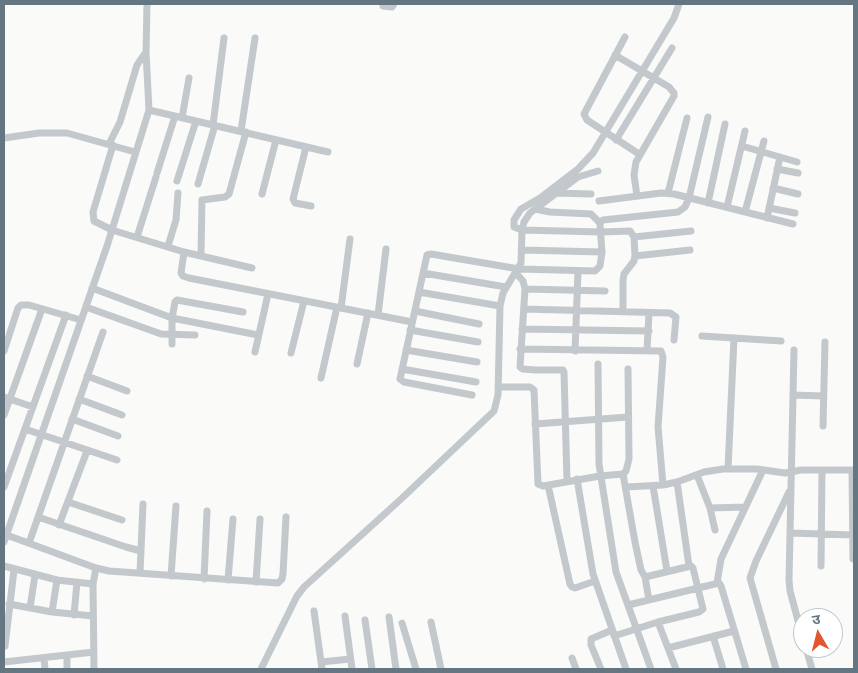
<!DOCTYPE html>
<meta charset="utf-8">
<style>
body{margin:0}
#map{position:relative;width:858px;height:673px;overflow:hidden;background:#fafaf8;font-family:Commissioner,"Noto Sans Devanagari",sans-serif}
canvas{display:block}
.frame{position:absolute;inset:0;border:5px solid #657683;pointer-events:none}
.north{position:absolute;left:793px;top:608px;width:50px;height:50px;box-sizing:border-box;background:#fff;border:1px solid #c1c8cd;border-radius:50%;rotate:352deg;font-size:14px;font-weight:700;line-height:20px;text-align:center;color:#657683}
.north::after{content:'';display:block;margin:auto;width:18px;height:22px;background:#e4572e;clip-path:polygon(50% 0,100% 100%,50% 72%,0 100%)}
</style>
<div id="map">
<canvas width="858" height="673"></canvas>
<div class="frame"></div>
<div class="north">उ</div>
</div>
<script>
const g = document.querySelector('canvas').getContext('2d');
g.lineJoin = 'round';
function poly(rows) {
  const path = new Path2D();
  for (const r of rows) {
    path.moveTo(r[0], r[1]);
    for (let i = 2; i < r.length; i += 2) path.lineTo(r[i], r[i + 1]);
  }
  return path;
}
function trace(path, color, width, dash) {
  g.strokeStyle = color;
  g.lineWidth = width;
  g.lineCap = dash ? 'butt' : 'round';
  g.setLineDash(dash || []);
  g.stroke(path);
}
const minor = poly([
 [383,6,392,7,394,4],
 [625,37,584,114,587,120,639,154],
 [615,55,669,87,674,93,674,96,636,162,634,175,637,196],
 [149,110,328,152],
 [182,118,189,78],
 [213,125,224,38],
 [241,131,255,38],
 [4,138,39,133,67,133,135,152],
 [616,140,672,48],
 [109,144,120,122,137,65,146,52],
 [113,145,93,212,94,221,112,230,184,252,252,268],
 [742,146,797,162],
 [306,147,293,199,295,203,311,206],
 [777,169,798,173],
 [157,173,175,116],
 [177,181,196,121],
 [198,184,215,125],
 [773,188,798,194],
 [556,193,591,194],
 [668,193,687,118],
 [262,194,276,140],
 [599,201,661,193,674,194,793,224],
 [708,203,725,124],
 [727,207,745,131],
 [769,208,795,213],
 [535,209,550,212,591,214,600,223],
 [745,212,764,141],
 [767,218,780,157],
 [137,237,156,177],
 [634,237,691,231],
 [168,246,176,220,178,193],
 [522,250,602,252],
 [184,252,181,273,183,276,189,278,412,322],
 [201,256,202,200,225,197,229,194,246,132],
 [635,256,690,250],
 [423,273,506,287],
 [516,273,523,281,525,289,520,367,523,369,536,370,563,370,564,372,567,481],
 [92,288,172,318,258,335],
 [525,289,605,291],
 [419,292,500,306],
 [86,307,161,334,195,335],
 [341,308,350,239],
 [524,309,670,313,676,317,674,340],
 [415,311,479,324],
 [623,311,623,280,624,274,634,261,635,256,634,237,630,231,601,232,522,230,514,227,514,220,521,209,540,198,578,169,593,153,674,18,679,4],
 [378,315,386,249],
 [522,329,649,331],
 [410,330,478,342],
 [702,336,781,341],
 [172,344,172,318,175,302,177,300,243,312],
 [520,349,661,351,663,357,658,427,663,485],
 [406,350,477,362],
 [647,350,649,313],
 [794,350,789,580,790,591,803,639],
 [4,351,18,308,21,305,29,305,81,320],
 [575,351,578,271],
 [255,352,268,294],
 [291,353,304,301],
 [357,364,368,313],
 [598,364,599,464,616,572,651,669],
 [402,369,476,382],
 [87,376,127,391],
 [321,378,337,307],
 [498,387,530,387,534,390,538,484,543,486,600,476,623,474,635,542,641,570,645,577],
 [472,395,404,382,400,379,427,255,431,254,519,269,595,271,600,266,602,252,600,225,600,223,603,220,678,212,685,207,689,198,708,117],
 [793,395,823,396],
 [4,397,33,407],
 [79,399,122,415],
 [4,415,42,309],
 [72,419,118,436],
 [535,424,628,417],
 [823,426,825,342],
 [25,429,117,460],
 [728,469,734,338],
 [852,470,853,559],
 [623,474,626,471,629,459,628,369],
 [697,475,710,508,715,530],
 [577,479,593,574,626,669],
 [677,482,689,566],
 [548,485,570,584,572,587,575,588,595,581],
 [653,486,667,571],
 [4,487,66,315],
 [626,487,663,485,677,482,704,472,723,469,757,469,785,473,801,470,854,470],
 [68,502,122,520],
 [710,508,745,507],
 [38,517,126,547,141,551],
 [59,525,87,451],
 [790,533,854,535],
 [4,534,96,568,109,571,278,583,282,579,283,574,286,517],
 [4,542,107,246,149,110,146,52,147,4],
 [29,543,103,332],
 [4,566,57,580,93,584],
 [821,566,822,470],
 [140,573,143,504],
 [171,576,176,506],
 [204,579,207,511],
 [228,580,233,519],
 [256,582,260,519],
 [717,583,721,559,763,470],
 [9,604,52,612,93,616],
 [628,605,719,583,721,586,746,669],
 [30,608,35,575],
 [314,611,322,669],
 [52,612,57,580],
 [74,615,77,582],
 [345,616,352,669],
 [389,617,396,669],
 [365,620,372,669],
 [431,622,441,669],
 [658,622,676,669],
 [402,623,416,669],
 [614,636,658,622,699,612,703,609,693,568,691,566,645,577,649,600],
 [713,636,723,669],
 [5,646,14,570],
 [668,648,734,631],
 [806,648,812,669],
 [44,658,45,669],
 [572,658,576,669],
 [4,662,94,652],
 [321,662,350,659],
 [67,669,67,655],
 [94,669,93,584,96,568],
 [261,669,297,596,304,587,400,500,494,411,498,395,500,306,503,293,521,263,522,230,524,222,530,213,578,177,598,171],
 [601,669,591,645,591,639,612,630],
 [776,669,750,578,756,561,789,492]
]);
trace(minor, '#c3c8cc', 7);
</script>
